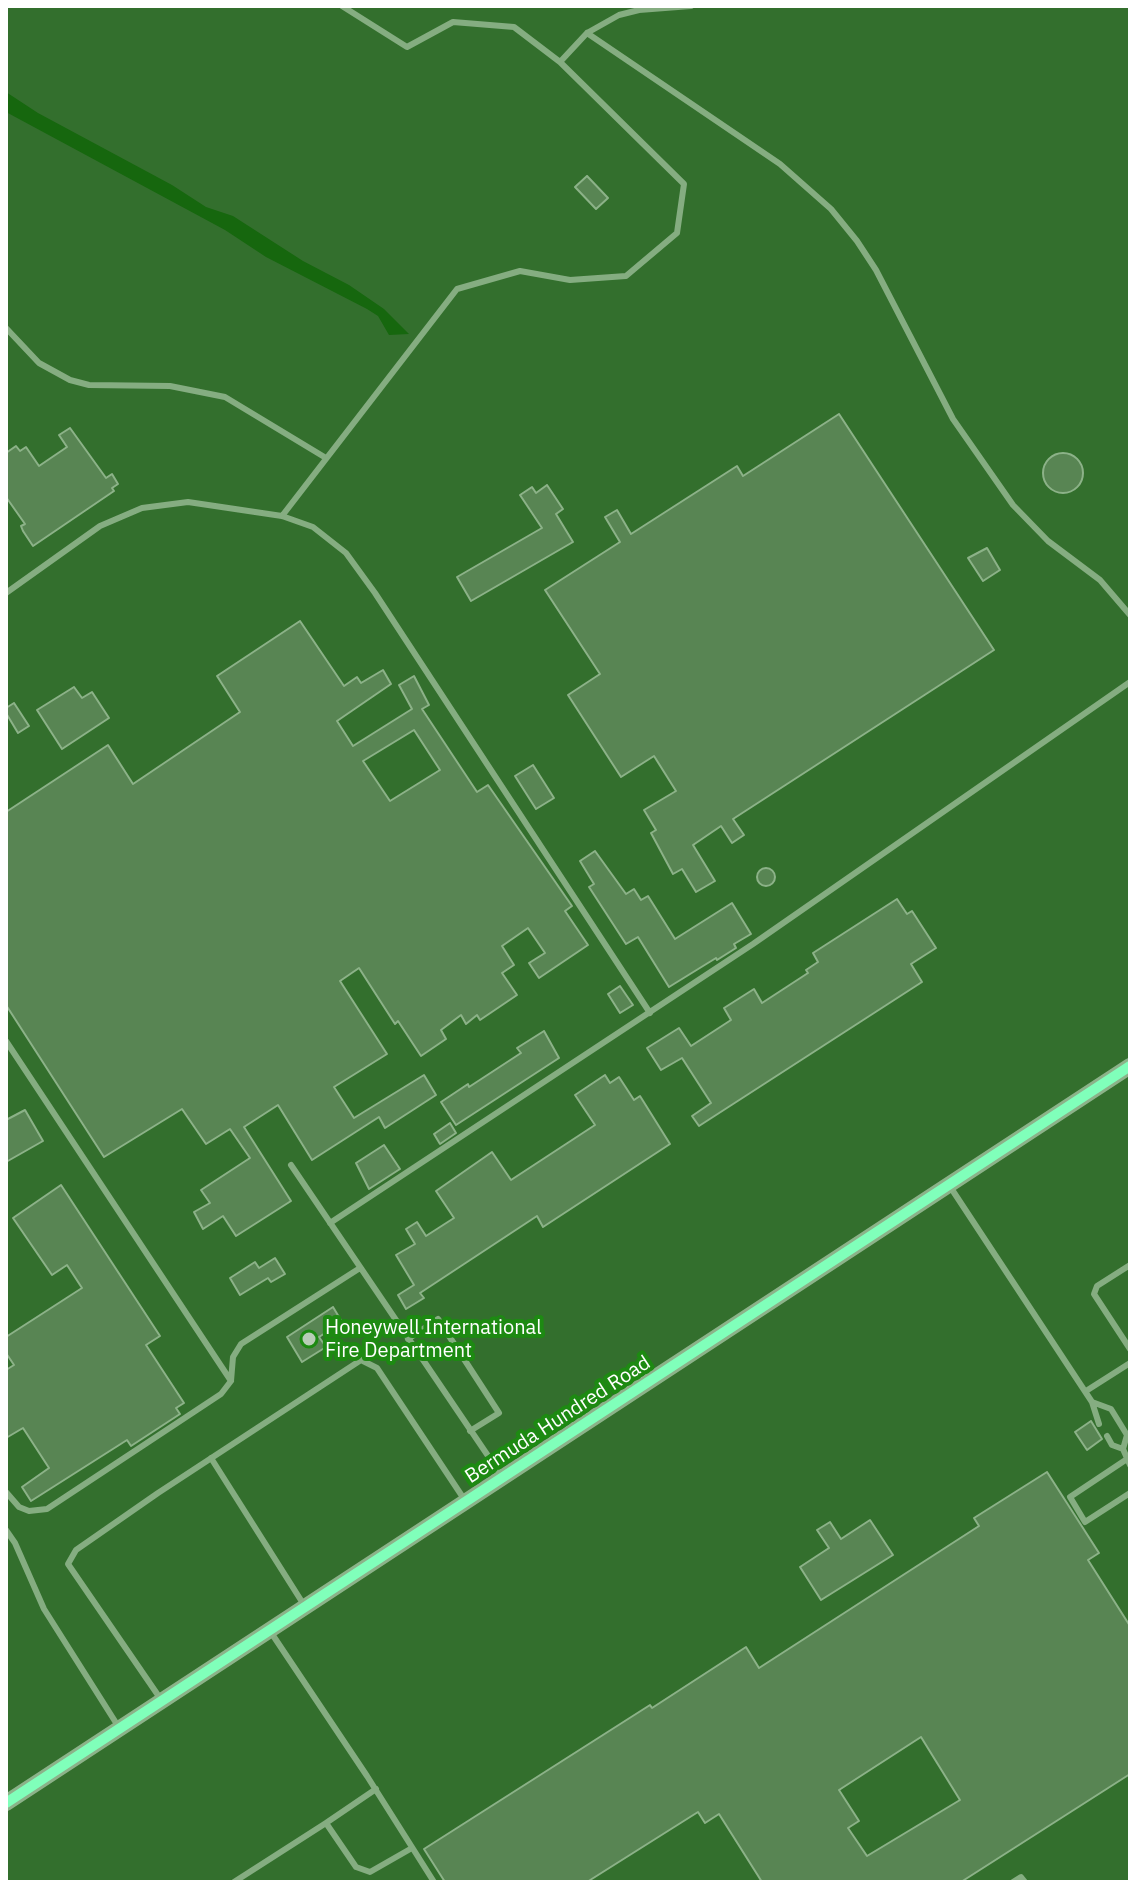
<!DOCTYPE html>
<style>
body{margin:0}
#map{position:relative;width:1136px;height:1888px;overflow:hidden;background:#336f2d;font-family:"IBM Plex Sans",sans-serif}
canvas{display:block}
.frame{position:absolute;inset:0;border:8px solid #fff;pointer-events:none}
</style>
<div id="map">
<canvas width="1136" height="1888"></canvas>
<div class="frame"></div>
</div>
<script>
const g = document.querySelector('canvas').getContext('2d');
g.lineJoin = 'round';
function fill(path, color) {
  g.fillStyle = color;
  g.fill(path, 'evenodd');
}
function poly(rows) {
  const path = new Path2D();
  for (const r of rows) {
    if (r.length === 3) {
      path.moveTo(r[0] + r[2], r[1]);
      path.arc(r[0], r[1], r[2], 0, 2 * Math.PI);
      continue;
    }
    path.moveTo(r[0], r[1]);
    for (let i = 2; i < r.length; i += 2) path.lineTo(r[i], r[i + 1]);
  }
  return path;
}
function trace(path, color, width, dash) {
  g.strokeStyle = color;
  g.lineWidth = width;
  g.lineCap = dash ? 'butt' : 'round';
  g.setLineDash(dash || []);
  g.stroke(path);
}
function label(font, color, halo, rows, align = 'center') {
  g.font = font + ' "IBM Plex Sans",sans-serif';
  g.lineWidth = 8;
  g.setLineDash([]);
  g.textBaseline = 'middle';
  g.strokeStyle = halo;
  g.fillStyle = color;
  for (const [text, x, y, turn = 0] of rows) {
    g.save();
    g.translate(x, y);
    g.rotate((+turn || 0) * Math.PI / 180);
    g.textAlign = isNaN(turn) ? turn : align;
    if (halo) g.strokeText(text, 0, 0);
    g.fillText(text, 0, 0);
    g.restore();
  }
}
const water = poly([
 [6,92,38,113,172,185,206,207,233,216,303,261,349,285,384,309,409,334,389,335,378,316,367,309,266,257,225,230,6,112]
]);
const building = poly([
 [587,176,608,198,596,209,575,187,587,176],
 [839,414,994,650,733,819,744,835,732,843,721,826,693,845,715,881,696,892,682,869,673,874,651,833,656,830,644,810,676,791,654,756,621,777,568,695,600,674,545,590,620,542,605,517,617,510,631,534,737,466,743,476,839,414],
 [70,428,106,478,112,474,118,484,112,488,114,491,33,546,23,531,21,526,25,524,6,497,6,453,16,446,20,451,26,447,39,466,67,447,59,435,70,428],
 [1063,473,20],
 [547,485,563,509,556,514,573,542,471,601,457,577,542,528,520,495,532,487,536,493,547,485],
 [987,548,1000,570,983,581,968,558,987,548],
 [300,621,344,686,357,677,361,683,383,670,391,684,337,721,353,746,412,709,399,685,414,676,429,705,422,709,477,792,488,785,572,906,565,911,588,945,539,978,529,963,545,953,528,928,502,946,514,965,502,973,517,995,480,1020,477,1015,466,1024,461,1015,441,1030,446,1039,421,1056,398,1021,395,1024,359,968,340,981,387,1054,334,1087,354,1118,424,1075,436,1095,385,1128,379,1117,312,1160,278,1105,244,1127,291,1201,236,1236,223,1216,203,1229,194,1212,210,1203,201,1190,250,1158,230,1129,206,1144,182,1109,104,1157,6,1005,6,812,108,745,133,784,240,712,217,676,300,621],
 [414,730,440,770,390,801,363,761,414,730],
 [74,687,82,698,92,692,109,718,62,749,37,710,74,687],
 [14,703,29,726,18,733,6,713,6,708,14,703],
 [533,765,554,798,536,809,515,776,533,765],
 [595,851,626,894,634,889,641,900,648,896,675,939,732,903,751,934,734,944,736,948,717,960,716,958,669,987,638,937,626,944,589,887,594,884,580,861,595,851],
 [766,877,9],
 [897,899,907,914,912,911,936,948,911,964,922,982,699,1126,692,1116,711,1103,682,1058,661,1070,647,1048,679,1028,691,1046,731,1020,724,1008,754,989,762,1003,808,973,806,970,818,962,813,953,897,899],
 [620,986,633,1005,620,1013,608,994,620,986],
 [544,1031,559,1058,456,1125,441,1102,468,1084,469,1087,521,1053,517,1048,544,1031],
 [605,1075,610,1083,619,1077,634,1100,640,1096,670,1144,543,1227,537,1216,420,1293,424,1298,406,1309,398,1295,414,1285,396,1255,415,1244,406,1229,417,1222,426,1236,454,1218,436,1191,492,1152,511,1180,595,1125,575,1095,605,1075],
 [25,1110,43,1141,6,1162,6,1120,25,1110],
 [450,1123,456,1133,440,1144,434,1134,450,1123],
 [384,1145,400,1169,369,1189,356,1163,384,1145],
 [61,1185,160,1336,146,1345,184,1403,176,1408,180,1414,131,1446,127,1440,31,1501,22,1487,49,1468,23,1428,6,1438,6,1370,14,1365,6,1353,6,1337,82,1288,67,1265,52,1275,13,1218,61,1185],
 [275,1258,285,1274,271,1282,268,1278,240,1295,230,1278,255,1262,259,1268,275,1258],
 [333,1307,342,1322,319,1337,326,1347,302,1362,287,1337,333,1307],
 [1091,1421,1102,1439,1087,1450,1075,1432,1091,1421],
 [1047,1472,1099,1553,1088,1560,1130,1626,1130,1774,961,1882,762,1882,719,1814,705,1823,698,1812,587,1882,445,1882,424,1849,650,1705,652,1708,746,1647,759,1668,979,1526,974,1518,1047,1472],
 [921,1737,960,1800,867,1856,848,1828,859,1821,839,1790,921,1737],
 [870,1520,893,1555,821,1600,800,1567,829,1548,817,1530,830,1522,841,1539,870,1520]
]);
const lane = poly([
 [342,6,407,47,453,22,514,27,560,62],
 [587,33,780,164,831,209,857,241,876,270,953,419,1013,505,1048,541,1100,580,1130,615],
 [6,328,39,363,70,380,89,385,170,386,225,397,326,458],
 [282,516,457,289,520,271,570,280,626,276,677,233,684,184,560,62,587,33,619,15,639,10,691,6],
 [6,593,100,526,142,508,188,502,282,516,313,527,346,553,375,593,650,1013],
 [6,1041,231,1381],
 [291,1165,501,1475],
 [949,1185,1092,1402,1099,1424],
 [330,1223,753,944,1130,682],
 [1130,1265,1097,1286,1094,1294,1130,1349],
 [408,1339,438,1319,499,1413,470,1431],
 [1086,1391,1130,1363],
 [1092,1402,1111,1409,1127,1435,1123,1449,1130,1465],
 [1107,1436,1112,1445,1123,1449],
 [211,1458,304,1605],
 [1127,1459,1070,1497,1085,1522,1130,1493],
 [6,1492,19,1507,29,1511,47,1509,221,1394,231,1381,233,1357,241,1344,360,1268],
 [6,1530,15,1543,44,1609,118,1726],
 [270,1631,367,1776,434,1882],
 [162,1701,68,1564,76,1550,158,1493,361,1360,377,1368,464,1499],
 [376,1789,326,1823,356,1867,370,1872,412,1848],
 [234,1882,326,1823],
 [1013,1882,1021,1877,1025,1882]
]);
const secondary = poly([
 [6,1803,1130,1066]
]);
const cycleway = poly([
 [6,1803,1130,1066]
]);
const markers = [
 [309,1339,8,"#b8cdb6"]
];
const poiNames = [
 ["Honeywell International",325,1328],
 ["Fire Department",325,1351]
];
const streetNames = [
 ["Bermuda Hundred Road",558,1420,-33]
];
fill(water, '#16670e');
fill(building, '#588553');
trace(building, '#8cb288', 2);
trace(lane, '#85ad81', 6);
trace(secondary, '#8cb289', 16);
trace(cycleway, '#80ffba', 10);
for (const [x, y, r, color] of markers) {
  const dot = new Path2D();
  dot.arc(x, y, r, 0, 2 * Math.PI);
  g.fillStyle = color;
  g.fill(dot);
  trace(dot, '#1d8a12', 3);
}
label('20px', '#fff', '#1d8a12', poiNames, 'left');
label('20px', '#fff', '#1d8a12', streetNames);
</script>
